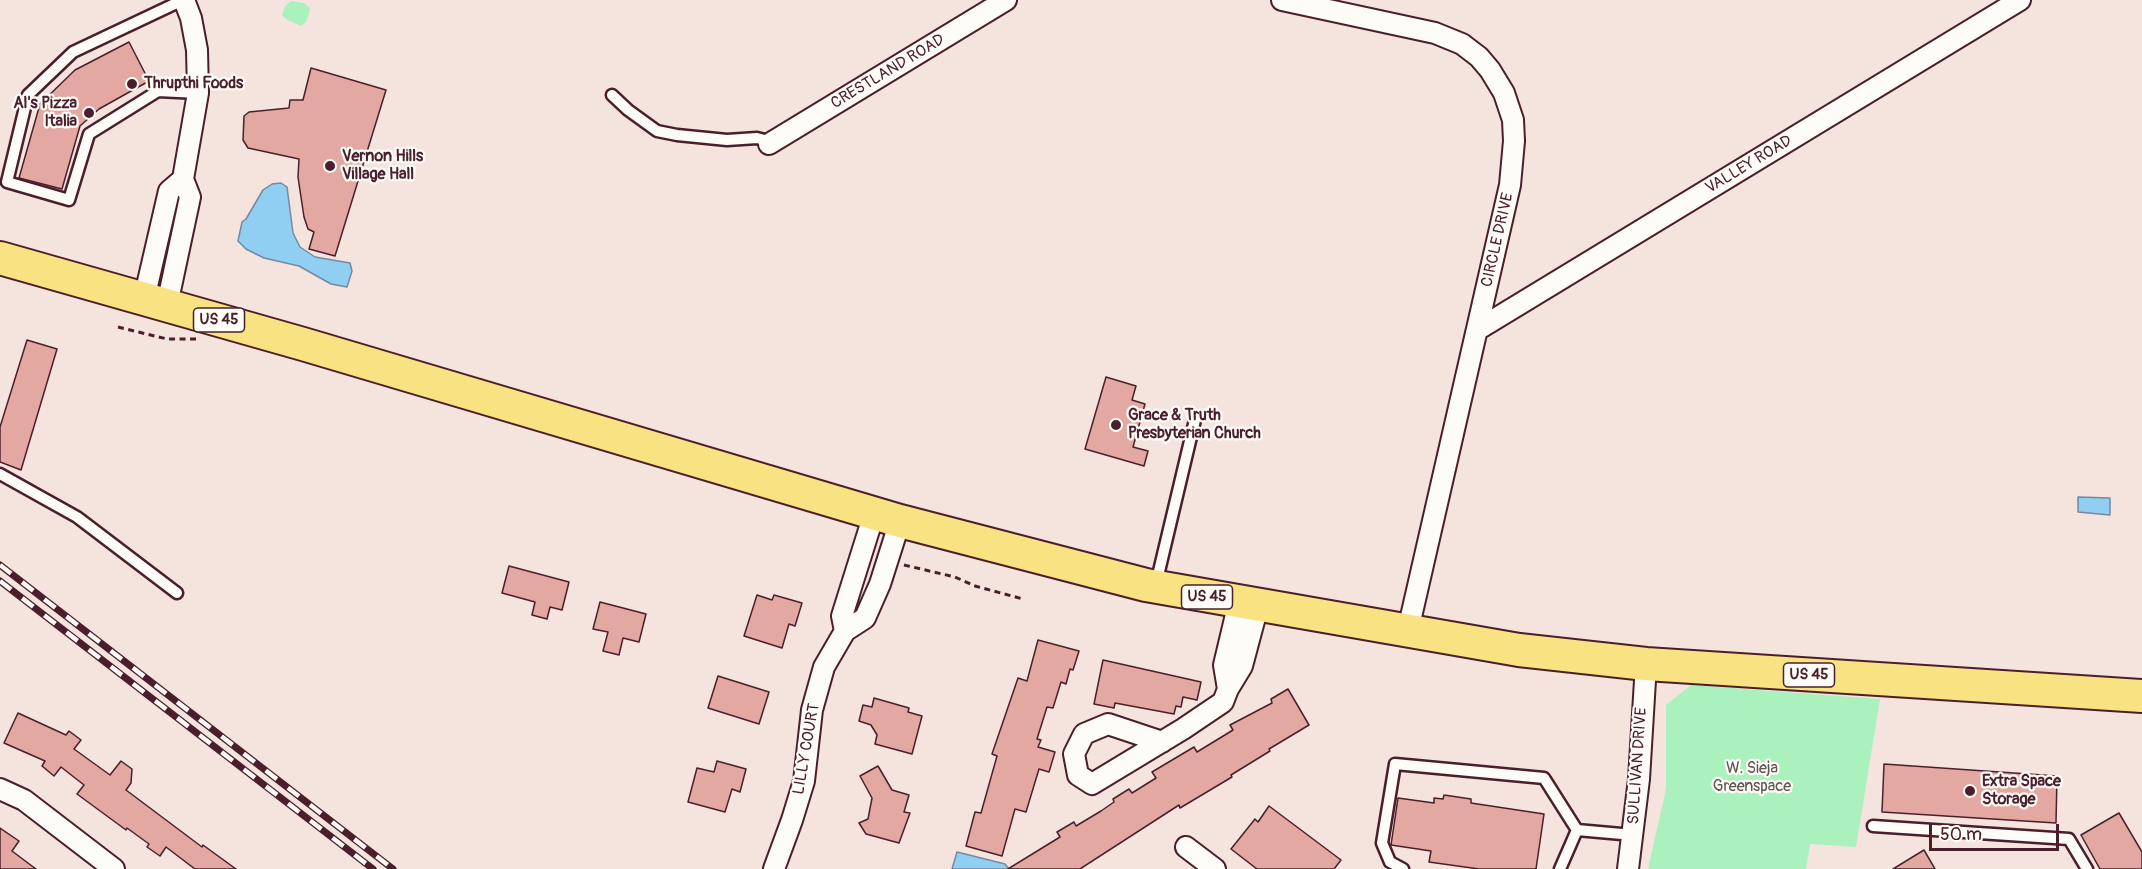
<!DOCTYPE html>
<style>
body{margin:0}
#map{position:relative;width:2142px;height:869px;overflow:hidden;background:#f5e3dd;font-family:Pangolin,sans-serif}
canvas{display:block}
.scale{position:absolute;left:1929px;top:824px;width:130px;height:27px;box-sizing:border-box;border:3px solid #4a1f2b;border-top:0;padding-left:8px;font-size:18px;line-height:21px;white-space:nowrap;color:#4a1f2b;-webkit-text-stroke:4px #fdfcf7;paint-order:stroke}
</style>
<div id="map">
<canvas width="2142" height="869"></canvas>
<div class="scale">50 m</div>
</div>
<script>
const g = document.querySelector('canvas').getContext('2d');
g.lineJoin = 'round';
function fill(path, color) {
  g.fillStyle = color;
  g.fill(path, 'evenodd');
}
function poly(rows) {
  const path = new Path2D();
  for (const r of rows) {
    path.moveTo(r[0], r[1]);
    for (let i = 2; i < r.length; i += 2) path.lineTo(r[i], r[i + 1]);
  }
  return path;
}
function trace(path, color, width, dash) {
  g.strokeStyle = color;
  g.lineWidth = width;
  g.lineCap = dash ? 'butt' : 'round';
  g.setLineDash(dash || []);
  g.stroke(path);
}
function label(font, color, halo, rows, align = 'center') {
  g.font = font + ' Pangolin,sans-serif';
  g.lineWidth = 4.5;
  g.setLineDash([]);
  g.textBaseline = 'middle';
  g.strokeStyle = halo;
  g.fillStyle = color;
  for (const [text, x, y, turn = 0] of rows) {
    g.save();
    g.translate(x, y);
    g.rotate((+turn || 0) * Math.PI / 180);
    g.textAlign = isNaN(turn) ? turn : align;
    if (halo) g.strokeText(text, 0, 0);
    g.fillText(text, 0, 0);
    g.restore();
  }
}
const green = poly([
 [291,1,304,3,309,7,310,10,306,22,301,26,286,19,282,15,285,6],
 [1691,685,1880,699,1856,847,1810,844,1806,869,1648,869,1666,789,1666,705]
]);
const water = poly([
 [281,183,287,187,293,233,300,247,315,257,350,263,352,271,347,287,331,284,299,266,264,258,246,249,238,241,242,222,246,219,263,190,272,184,281,183],
 [2078,497,2110,498,2110,515,2078,512,2078,497],
 [957,852,1005,864,1009,869,952,869,957,852]
]);
const building = poly([
 [129,42,149,81,99,109,80,126,62,189,19,178,40,104,75,70,129,42],
 [311,68,386,90,335,256,309,249,314,232,308,229,304,217,298,177,299,159,248,148,243,140,244,116,249,112,289,108,290,100,303,100,311,68],
 [27,340,57,349,21,470,0,462,0,427,27,340],
 [1106,377,1136,386,1132,400,1145,404,1133,447,1148,451,1144,466,1085,449,1106,377],
 [509,566,569,582,562,610,550,607,547,619,532,615,535,602,502,593,509,566],
 [757,595,772,600,774,595,802,603,795,626,789,624,782,648,744,636,757,595],
 [600,602,646,614,639,642,623,638,619,655,603,651,608,632,593,629,600,602],
 [1038,640,1079,651,1073,670,1070,669,1066,684,1061,682,1053,708,1047,707,1037,739,1041,740,1038,747,1055,752,1049,772,1039,769,1026,812,1015,809,1002,856,966,846,975,812,981,813,997,756,992,754,1018,678,1027,681,1038,640],
 [1103,660,1201,682,1197,700,1183,697,1181,707,1176,706,1174,714,1115,703,1114,708,1094,704,1103,660],
 [718,676,769,692,759,724,708,708,718,676],
 [1288,689,1309,725,1269,749,1270,751,1231,775,1232,777,1180,808,1179,805,1080,869,1008,869,1060,837,1057,832,1074,822,1076,826,1101,811,1114,802,1113,799,1129,789,1132,793,1156,778,1152,772,1194,747,1197,752,1233,730,1230,725,1272,703,1271,699,1288,689],
 [874,698,909,708,908,712,922,716,912,754,875,744,877,735,871,725,859,721,863,705,872,707,874,698],
 [18,713,66,735,69,731,81,740,74,749,110,775,121,761,132,769,131,783,126,790,202,847,203,845,236,869,195,869,166,847,160,856,147,847,149,844,127,828,126,830,77,794,84,785,61,767,54,776,42,766,45,761,4,743,18,713],
 [717,761,746,769,740,792,732,789,725,812,688,802,697,768,714,772,717,761],
 [1884,764,2057,776,2056,823,1882,812,1884,764],
 [878,766,892,790,909,795,904,812,910,813,899,843,866,834,859,823,868,819,872,798,860,776,878,766],
 [1444,795,1471,799,1471,803,1544,814,1536,869,1479,869,1429,862,1431,851,1391,845,1398,798,1434,803,1434,798,1443,799,1444,795],
 [1269,806,1341,860,1334,869,1257,869,1231,849,1255,819,1258,822,1269,806],
 [2119,813,2142,852,2142,869,2100,869,2081,835,2119,813],
 [0,828,19,841,12,851,36,869,0,869,0,828],
 [1924,850,1935,869,1893,869,1924,850]
]);
const path = poly([
 [118,327,167,339,196,339],
 [904,565,955,577,975,586,1023,599]
]);
const lane = poly([
 [183,0,73,52,28,95,7,182,69,200,89,134,158,91,198,93],
 [612,95,628,110,657,131,677,135,727,140,757,138,772,142],
 [0,474,77,517,177,593],
 [1156,584,1195,420],
 [1873,826,2069,839,2087,869],
 [1577,830,1633,835],
 [1403,869,1390,862,1382,843,1395,764,1544,778,1577,830],
 [1560,869,1577,830]
]);
const street = poly([
 [1282,0,1435,33,1462,44,1479,57,1490,70,1504,93,1513,120,1514,141,1510,185,1408,630],
 [769,144,1006,0],
 [183,179,198,93,197,50,191,18,184,0],
 [144,299,169,191,183,179,190,197,167,305],
 [1477,330,2020,0],
 [1239,602,1224,665,1228,689,1242,666,1258,606],
 [845,631,842,616,874,514],
 [1162,742,1108,724,1084,734,1074,754,1078,775,1092,784,1183,729,1223,702,1228,689],
 [0,789,24,800,114,869],
 [1186,847,1215,869],
 [774,869,792,820,804,781,812,710,824,667,845,631,865,618,880,584,900,521],
 [1628,869,1639,779,1646,664]
]);
const primary = poly([
 [0,258,303,344,900,521,1146,585,1519,650,1646,664,2142,696]
]);
const rail = poly([
 [0,565,393,869],
 [0,581,373,869]
]);
const markers = [
 [132,84,6,"#4a1f2b"],
 [89,113,6,"#4a1f2b"],
 [330,166,6,"#4a1f2b"],
 [1116,425,6,"#4a1f2b"],
 [1970,791,6,"#4a1f2b"]
];
const shields = [
 [219,320,51],
 [1207,597,51],
 [1809,675,51]
];
const shieldNames = [
 ["US 45",219,320],
 ["US 45",1207,597],
 ["US 45",1809,675]
];
const streetNames = [
 ["CRESTLAND ROAD",888,72,-31],
 ["VALLEY ROAD",1749,165,-31],
 ["CIRCLE DRIVE",1498,240,-77],
 ["LILLY COURT",807,749,-80],
 ["SULLIVAN DRIVE",1638,766,-86]
];
const poiNames = [
 ["Thrupthi Foods",144,84],
 ["Al's Pizza",77,104,"right"],
 ["Italia",77,122,"right"],
 ["Vernon Hills",342,157],
 ["Village Hall",342,175],
 ["Grace & Truth",1128,416],
 ["Presbyterian Church",1128,434],
 ["Extra Space",1982,782],
 ["Storage",1982,800]
];
const parkNames = [
 ["W. Sieja",1752,769],
 ["Greenspace",1752,787]
];
fill(green, '#abf1bd');
fill(water, '#91cff2');
trace(water, '#7589a2', 1.5);
fill(building, '#e3a8a1');
trace(building, '#4a1f2b', 1.5);
trace(lane, '#4a1f2b', 15);
trace(street, '#4a1f2b', 24);
trace(primary, '#4a1f2b', 36);
trace(path, '#4a1f2b', 3, [6, 4.5]);
trace(lane, '#fdfcf7', 10);
trace(street, '#fdfcf7', 20);
trace(primary, '#f8e281', 32);
trace(rail, '#4a1f2b', 7);
trace(rail, '#fdfcf7', 4.5, [14]);
for (const [x, y, r, color] of markers) {
  const dot = new Path2D();
  dot.arc(x, y, r, 0, 2 * Math.PI);
  g.fillStyle = color;
  g.fill(dot);
  trace(dot, '#fdfcf7', 2);
}
for (const [x, y, w] of shields) {
  const box = new Path2D();
  box.roundRect(x - w / 2, y - 12, w, 24, 4.5);
  g.fillStyle = '#fdfcf7';
  g.fill(box);
  trace(box, '#4a1f2b', 1.5);
}
label('bold 15px', '#4a1f2b', null, shieldNames);
label('16px', '#4a1f2b', '#fdfcf7', streetNames);
label('bold 16px', '#4a1f2b', '#fdfcf7', poiNames, 'left');
label('16px', '#625450', '#fdfcf7', parkNames);
</script>
